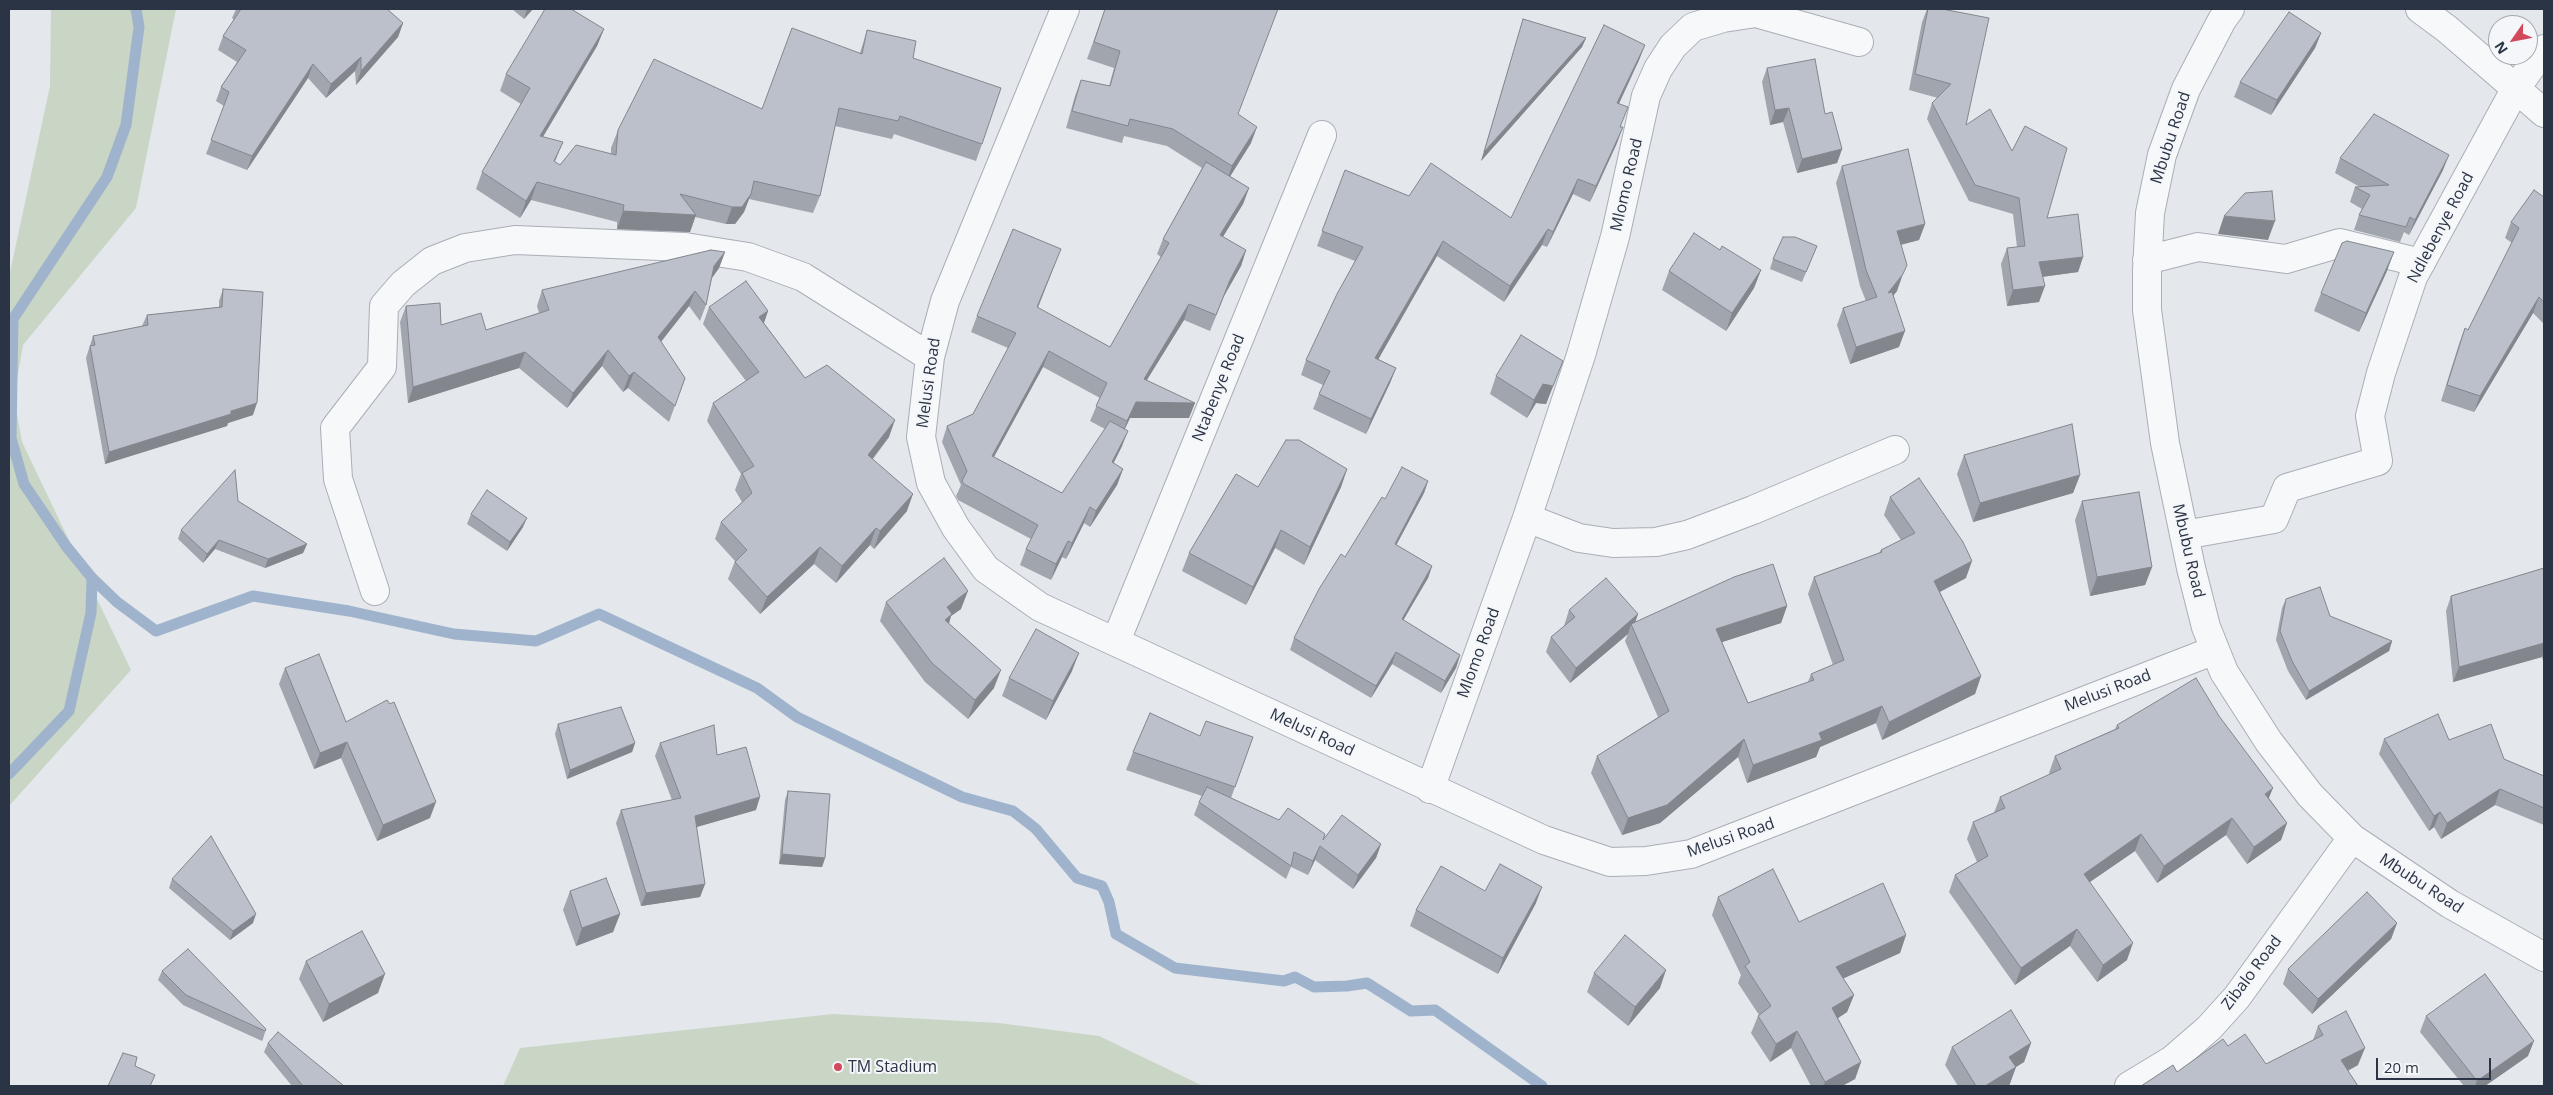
<!DOCTYPE html>
<style>
body{margin:0}
#map{position:relative;width:2553px;height:1095px;overflow:hidden;background:#e4e7ec;font-family:"Open Sans",sans-serif}
canvas{display:block}
.frame{position:absolute;inset:0;border:10px solid #2b3445;pointer-events:none}
.north{position:absolute;left:2488px;top:15px;width:50px;height:50px;box-sizing:border-box;background:#f4f6f9;border:1px solid #a4a8b1;border-radius:50%;rotate:237deg;font-size:14px;font-weight:700;line-height:20px;text-align:center;color:#2b3445}
.north::after{content:'';display:block;margin:auto;width:18px;height:22px;background:#d1495b;clip-path:polygon(50% 0,100% 100%,50% 72%,0 100%)}
.scale{position:absolute;left:2376px;top:1058px;width:115px;height:22px;box-sizing:border-box;border:2px solid #2b3445;border-top:0;padding-left:6px;font-size:15px;line-height:18px;white-space:nowrap;color:#2b3445;-webkit-text-stroke:4px #f4f6f9;paint-order:stroke}
</style>
<div id="map">
<canvas width="2553" height="1095"></canvas>
<div class="frame"></div>
<div class="north">N</div>
<div class="scale">20 m</div>
</div>
<script>
const g = document.querySelector('canvas').getContext('2d');
g.lineJoin = 'round';
function fill(path, color) {
  g.fillStyle = color;
  g.fill(path, 'evenodd');
}
function poly(rows) {
  const path = new Path2D();
  for (const r of rows) {
    path.moveTo(r[0], r[1]);
    for (let i = 2; i < r.length; i += 2) path.lineTo(r[i], r[i + 1]);
  }
  return path;
}
function trace(path, color, width, dash) {
  g.strokeStyle = color;
  g.lineWidth = width;
  g.lineCap = dash ? 'butt' : 'round';
  g.setLineDash(dash || []);
  g.stroke(path);
}
function label(font, color, halo, rows, align = 'center') {
  g.font = font + ' "Open Sans",sans-serif';
  g.lineWidth = 4;
  g.setLineDash([]);
  g.textBaseline = 'middle';
  g.strokeStyle = halo;
  g.fillStyle = color;
  for (const [text, x, y, turn = 0] of rows) {
    g.save();
    g.translate(x, y);
    g.rotate((+turn || 0) * Math.PI / 180);
    g.textAlign = isNaN(turn) ? turn : align;
    if (halo) g.strokeText(text, 0, 0);
    g.fillText(text, 0, 0);
    g.restore();
  }
}
const green = poly([
 [51,9,176,9,136,208,23,345,14,397,22,442,131,670,9,806,9,277,50,86],
 [833,1014,999,1023,1099,1036,1203,1086,503,1086,520,1048]
]);
const stream = poly([
 [136,9,139,27,126,125,107,177,13,319,11,438,24,484,66,546,92,578,117,602,156,631,253,596,349,611,454,634,536,641,599,614,757,688,797,717,962,797,1013,811,1036,829,1077,878,1102,886,1109,902,1116,934,1175,968,1284,981,1295,977,1314,987,1347,986,1367,983,1411,1011,1435,1010,1542,1086],
 [9,774,69,711,91,613,92,578]
]);
const minor = poly([
 [1065,9,945,301,930,357,921,437,931,483,956,528,986,569,1040,607,1544,840,1610,862,1646,861,1691,854,2215,650],
 [2230,9,2222,20,2186,89,2162,155,2150,213,2147,270,2147,310,2165,443,2191,568,2206,627,2224,672,2269,742,2310,795,2352,838,2450,904,2544,957],
 [2420,9,2447,29,2544,113],
 [2147,260,2198,247,2286,259,2340,243,2421,263],
 [1527,518,1579,538,1613,543,1656,542,1687,535,1753,510,1895,450],
 [2184,535,2274,519,2287,488,2378,461,2370,416,2381,373,2413,277,2516,88,2544,49],
 [375,591,338,479,335,428,382,367,384,306,403,284,432,261,465,248,515,240,685,247,748,257,803,277,930,357],
 [1116,641,1322,135],
 [1430,789,1527,518,1581,355,1615,237,1646,96,1658,69,1673,46,1693,27,1723,18,1756,13,1859,42],
 [2129,1086,2172,1060,2209,1028,2237,997,2352,838]
]);
const wall = poly([
 [236,9,387,9,403,23,398,37,356,85,355,71,326,98,308,78,247,170,206,154,224,106,216,101,221,87,237,62,218,50,223,36,234,20,232,18],
 [512,9,533,9,524,19],
 [1105,9,1238,114,1251,143,1230,176,1249,188,1243,204,1223,237,1246,250,1241,266,1224,296,1210,331,1184,320,1147,380,1189,418,1130,418,1125,429,1122,446,1113,464,1123,469,1117,485,1090,527,1084,523,1066,559,1062,557,1051,580,1020,565,1026,549,1031,539,958,500,956,496,961,485,942,442,947,426,973,414,1008,348,971,332,977,316,1055,264,1038,308,1110,347,1161,257,1157,254,1163,239,1202,168,1167,146,1124,136,1122,143,1066,128,1075,96,1081,80,1109,86,1114,68,1087,59],
 [1043,367,1100,398,1090,421,1105,429,1062,493,994,457],
 [1927,9,1942,9,1966,125,2047,218,2083,257,2078,272,2042,277,2039,302,2007,306,2001,264,2007,248,2017,247,2013,214,1969,201,1927,119,1932,103,1938,98,1909,90,1922,22],
 [1523,19,1586,38,1582,47,1481,161],
 [604,29,597,46,543,137,555,162,560,165,611,153,611,148,618,130,762,109,860,53,867,30,913,58,982,144,976,161,894,134,892,139,835,126,820,196,813,213,749,199,744,212,735,224,726,224,695,217,690,232,617,229,617,222,531,200,520,218,476,189,482,172,521,104,500,91,506,74],
 [2321,33,2315,48,2271,115,2234,97,2240,82],
 [1645,45,1639,60,1619,104,1621,127,1617,143,1590,202,1573,194,1547,247,1542,245,1504,302,1437,256,1378,359,1396,368,1390,383,1366,434,1313,409,1319,394,1323,385,1301,375,1306,360,1355,261,1317,246,1345,170,1409,196,1511,218],
 [1767,68,1842,149,1837,163,1797,173,1783,122,1770,125,1762,82],
 [2340,158,2443,170,2409,235,2404,232,2400,242,2354,230,2359,215,2362,209,2350,202,2355,187,2360,187,2335,173],
 [1842,166,1925,224,1919,240,1901,245,1897,291,1893,296,1899,347,1850,364,1837,325,1843,308,1866,301,1860,286,1836,183],
 [2544,197,2544,324,2533,313,2474,412,2441,401,2459,344,2465,328,2468,330,2512,243,2505,238,2511,222],
 [1817,246,1802,282,1770,269,1773,259],
 [1720,250,1761,270,1754,288,1726,331,1662,290,1669,271],
 [725,252,719,268,712,278,706,305,700,321,689,306,661,342,685,378,669,422,628,388,623,392,602,366,567,408,519,368,408,403,400,322,406,306,441,325,486,330,539,313,537,306,542,290],
 [2387,271,2359,332,2314,311,2321,293],
 [223,289,253,415,228,423,227,426,105,464,86,358,93,336,142,326,147,315,219,307,219,301],
 [709,307,768,311,764,323,805,378,889,437,873,459,907,511,874,549,870,545,836,583,814,564,760,614,728,579,735,561,715,539,721,522,742,502,735,490,741,474,707,421,713,403,746,381,703,324],
 [1563,361,1546,404,1536,403,1527,418,1490,394,1496,376],
 [1964,455,2080,475,2073,493,1973,522,1957,474],
 [1347,469,1341,487,1304,565,1275,548,1246,605,1182,571,1189,553,1258,487],
 [1428,481,1424,493,1396,545,1432,566,1428,578,1403,620,1460,655,1456,668,1441,693,1392,664,1371,698,1290,650,1294,638,1385,499],
 [1890,497,1966,578,1940,592,1981,676,1975,694,1882,740,1876,723,1820,747,1816,757,1747,783,1738,757,1660,823,1622,835,1591,773,1597,756,1658,717,1625,641,1628,634,1570,683,1546,652,1551,637,1564,626,1569,610,1638,614,1635,622,1787,606,1781,623,1722,642,1748,703,1808,682,1811,674,1833,665,1808,594,1814,577,1879,553,1881,550,1901,540,1884,515],
 [238,501,307,544,303,553,265,568,215,549,203,563,178,539,181,530],
 [2082,501,2152,567,2145,585,2090,596,2075,520],
 [471,514,523,527,507,551,467,524],
 [2544,568,2544,664,2542,657,2453,682,2446,611,2451,596],
 [2286,599,2392,641,2389,651,2306,700,2288,671,2276,640,2282,608],
 [886,602,961,609,951,616,949,624,994,688,968,719,925,682,880,621],
 [285,668,346,722,430,818,377,841,341,758,314,769,279,684],
 [1072,671,1046,720,1002,696,1009,678],
 [2219,716,2269,798,2287,823,2281,840,2247,864,2226,835,2157,883,2135,851,2090,882,2127,960,2097,982,2070,946,2015,985,1949,892,1955,875,1977,862,1967,839,1973,822,1994,813,2000,797,2050,775,2049,773,2055,756,2115,729,2117,725],
 [558,724,635,743,632,752,567,779,555,734],
 [1200,736,1253,737,1231,798,1279,820,1324,839,1381,844,1376,858,1353,889,1315,860,1308,875,1291,867,1286,879,1194,815,1199,802,1202,796,1126,770,1133,752],
 [2384,739,2449,740,2504,759,2544,776,2544,825,2495,805,2441,839,2434,827,2429,831,2379,754],
 [660,743,717,755,756,810,696,827,705,884,700,897,641,906,616,823,621,810,672,800,655,756],
 [788,791,825,858,822,867,779,864,785,800],
 [172,879,253,923,230,940,169,888],
 [570,891,620,914,613,932,576,946,563,910],
 [1485,891,1536,903,1498,974,1410,926,1416,910],
 [1718,897,1799,922,1906,935,1900,953,1843,978,1854,995,1847,1012,1838,1018,1861,1062,1855,1079,1842,1086,1811,1086,1791,1048,1770,1062,1751,1033,1758,1016,1759,1015,1738,983,1741,975,1712,915],
 [2397,923,2391,939,2312,1014,2283,984,2288,969],
 [306,961,378,993,323,1022,299,979],
 [162,971,266,1029,263,1039,262,1041,183,1005,158,980],
 [1594,973,1660,988,1628,1026,1587,992],
 [2426,1016,2528,1056,2485,1086,2464,1086,2420,1032],
 [2318,1026,2358,1065,2348,1071,2358,1086,2141,1086,2177,1072,2228,1046,2266,1064,2313,1040],
 [268,1043,344,1086,292,1086,264,1052],
 [2031,1043,2024,1062,2016,1067,2009,1086,1958,1086,1945,1065,1952,1047]
]);
const shadedWall = poly([
 [527,9,533,9,524,19],
 [403,23,398,37,356,85,361,71],
 [604,29,597,46,533,153,540,136],
 [2321,33,2315,48,2271,115,2277,100],
 [1586,38,1582,47,1481,161,1484,152],
 [1645,45,1639,60,1612,118,1617,103],
 [361,57,355,71,326,98,331,84],
 [313,64,308,78,247,170,252,156],
 [1789,108,1783,122,1770,125,1775,110],
 [1257,127,1251,143,1226,183,1232,166],
 [1623,127,1617,143,1590,202,1596,186],
 [563,142,556,159,547,178,554,161],
 [1842,149,1837,163,1797,173,1802,159],
 [2449,155,2443,170,2409,235,2415,220],
 [1578,179,1573,194,1547,247,1553,232],
 [537,182,531,200,520,218,526,201],
 [1249,188,1243,204,1214,251,1220,235],
 [751,194,744,212,735,224,726,224,732,207],
 [623,211,696,215,690,232,617,229],
 [2224,216,2275,221,2268,240,2218,234],
 [1925,224,1919,240,1891,247,1897,231],
 [1548,229,1542,245,1504,302,1510,286],
 [1443,241,1437,256,1370,374,1375,358],
 [1061,249,1055,264,1031,323,1037,307],
 [1246,250,1241,266,1224,296,1210,331,1230,280],
 [725,252,719,268,709,282,714,266],
 [2394,252,2387,271,2359,332,2366,313],
 [2083,257,2078,272,2033,278,2039,262],
 [1761,270,1754,288,1726,331,1732,313],
 [1903,274,1897,291,1882,310,1888,293],
 [2045,286,2039,302,2007,306,2013,290],
 [695,291,689,306,652,353,658,337],
 [2539,297,2533,313,2474,412,2480,396],
 [1189,304,1184,320,1138,394,1144,379],
 [768,311,762,328,759,317],
 [1905,331,1899,347,1850,364,1856,347],
 [608,350,602,366,567,408,573,393],
 [1049,351,1043,367,986,471,992,456],
 [525,352,519,368,408,403,413,387],
 [1563,361,1546,404,1536,403,1527,418,1534,400,1543,384],
 [1396,368,1390,383,1366,434,1371,419],
 [634,372,628,388,623,392,629,376],
 [1136,402,1195,403,1189,418,1130,418,1121,436,1127,421],
 [257,403,253,415,228,423,227,426,105,464,109,452],
 [895,420,889,437,862,472,868,455],
 [1128,431,1122,446,1106,478,1112,462],
 [1123,469,1117,485,1090,527,1096,511],
 [1347,469,1341,487,1304,565,1310,547],
 [2080,475,2073,493,1973,522,1980,503],
 [1428,481,1424,493,1390,557,1395,544],
 [913,494,907,511,874,549,880,531],
 [1090,507,1084,523,1066,559,1072,543],
 [527,518,523,527,507,551,510,542],
 [876,528,870,545,836,583,842,566],
 [1281,530,1275,548,1246,605,1253,587],
 [219,540,215,549,203,563,207,554],
 [1068,541,1062,557,1051,580,1056,564],
 [307,544,303,553,265,568,268,559],
 [820,547,814,564,760,614,767,597],
 [1972,561,1966,578,1928,598,1934,581],
 [1432,566,1428,578,1397,631,1402,619],
 [2152,567,2145,585,2090,596,2097,577],
 [968,591,961,609,951,616,946,632,938,638,947,607],
 [1787,606,1781,623,1710,646,1716,629],
 [1638,614,1633,629,1631,624,1628,634,1570,683,1576,668],
 [2392,641,2389,651,2306,700,2309,691],
 [2544,643,2544,651,2542,657,2453,682,2459,667],
 [1396,652,1392,664,1371,698,1376,686],
 [1079,653,1072,671,1046,720,1053,701],
 [1460,655,1456,668,1441,693,1445,681],
 [1001,670,994,688,968,719,975,700],
 [1981,676,1975,694,1882,740,1889,722],
 [1882,706,1876,723,1820,747,1816,757,1747,783,1753,765,1819,733],
 [1744,739,1738,757,1660,823,1622,835,1628,818],
 [347,742,341,758,314,769,320,753],
 [635,743,632,752,567,779,570,770],
 [2273,788,2266,805,2265,794],
 [2500,789,2495,805,2441,839,2447,823],
 [760,797,756,810,690,829,695,816],
 [436,802,430,818,377,841,383,825],
 [2440,812,2434,827,2429,831,2434,816],
 [2232,818,2226,835,2157,883,2164,866],
 [2287,823,2281,840,2247,864,2254,847],
 [2141,834,2135,851,2078,890,2084,874],
 [1381,844,1376,858,1353,889,1358,875],
 [1320,846,1315,860,1308,875,1313,861],
 [782,854,825,858,822,867,779,864],
 [705,884,700,897,641,906,646,893],
 [1542,887,1536,903,1498,974,1503,958],
 [256,914,253,923,230,940,233,931],
 [620,914,613,932,576,946,582,928],
 [2397,923,2391,939,2312,1014,2318,999],
 [2077,929,2070,946,2015,985,2021,968],
 [1906,935,1900,953,1829,985,1836,967],
 [2133,943,2127,960,2097,982,2103,965],
 [1666,970,1660,988,1628,1026,1635,1007],
 [385,974,378,993,323,1022,329,1004],
 [1854,995,1847,1012,1826,1026,1832,1008],
 [1797,1031,1791,1048,1770,1062,1776,1044],
 [2534,1041,2528,1056,2485,1086,2475,1086,2477,1081],
 [2031,1043,2024,1062,2003,1075,2009,1057],
 [2365,1048,2358,1065,2335,1077,2341,1060],
 [1861,1062,1855,1079,1842,1086,1823,1086,1825,1082],
 [2016,1067,2009,1086,1985,1086]
]);
const building = poly([
 [241,9,387,9,403,23,361,71,361,57,331,84,313,64,252,156,211,140,229,92,221,87,246,50,223,36,241,9],
 [545,9,571,9,604,29,540,136,563,142,554,161,560,165,576,145,616,155,618,130,654,59,762,109,792,28,862,54,867,30,916,41,913,58,1001,88,982,144,900,116,898,121,839,108,820,196,754,181,751,194,742,207,732,207,680,194,696,215,623,211,624,205,537,182,526,201,482,172,530,88,506,74,545,9],
 [1105,9,1278,9,1238,114,1257,127,1232,166,1173,129,1130,119,1128,126,1072,111,1081,80,1110,86,1120,51,1094,42,1105,9],
 [1928,9,1942,9,1989,18,1966,125,1990,109,2012,151,2025,126,2067,148,2047,218,2078,214,2083,257,2039,262,2045,286,2013,290,2007,248,2025,246,2019,198,1975,185,1932,103,1951,84,1915,74,1928,9],
 [2289,12,2321,33,2277,100,2240,82,2289,12],
 [1523,19,1586,38,1484,152,1523,19],
 [1604,25,1645,45,1617,103,1628,107,1620,127,1623,127,1596,186,1578,179,1553,232,1548,229,1510,286,1443,241,1375,358,1396,368,1371,419,1319,394,1330,371,1306,360,1337,294,1363,247,1322,231,1345,170,1409,196,1431,163,1511,218,1604,25],
 [1815,59,1825,114,1832,112,1842,149,1802,159,1789,108,1775,110,1767,68,1815,59],
 [2374,114,2449,155,2415,220,2410,217,2406,227,2359,215,2370,195,2355,187,2389,185,2340,158,2374,114],
 [1908,149,1925,224,1897,231,1907,265,1903,274,1888,293,1892,292,1905,331,1856,347,1843,308,1877,297,1866,270,1842,166,1908,149],
 [1206,162,1249,188,1220,235,1246,250,1230,280,1216,315,1189,304,1144,379,1195,403,1136,402,1127,421,1096,406,1107,383,1049,351,992,456,1062,493,1110,421,1128,431,1112,462,1123,469,1096,511,1090,507,1072,543,1068,541,1056,564,1026,549,1038,525,964,484,962,481,967,471,947,426,973,414,1016,333,977,316,1013,229,1061,249,1037,307,1110,347,1169,243,1163,239,1206,162],
 [2534,190,2544,197,2544,302,2539,297,2480,396,2447,385,2465,328,2468,330,2519,228,2511,222,2534,190],
 [2272,191,2275,221,2224,216,2245,193,2272,191],
 [1694,233,1720,250,1722,246,1761,270,1732,313,1669,271,1694,233],
 [1783,237,1795,237,1817,246,1806,272,1773,259,1783,237],
 [2347,241,2394,252,2366,313,2321,293,2342,243,2347,241],
 [711,250,725,252,714,266,706,305,695,291,658,337,685,378,675,406,634,372,629,376,608,350,573,393,525,352,413,387,406,306,440,303,441,325,481,313,486,330,549,310,542,290,711,250],
 [746,281,768,311,759,317,805,378,827,365,895,420,868,455,913,494,880,531,876,528,842,566,820,547,767,597,735,562,747,550,721,522,752,493,742,473,754,466,713,403,759,372,709,307,746,281],
 [223,289,263,292,257,403,231,411,231,414,109,452,90,346,95,345,93,336,148,325,147,315,222,307,223,289],
 [1521,335,1563,361,1553,386,1543,384,1534,400,1496,376,1521,335],
 [2072,424,2080,475,1980,503,1964,455,2072,424],
 [1286,440,1299,440,1347,469,1310,547,1281,530,1253,587,1189,553,1236,474,1258,487,1286,440],
 [1402,467,1428,481,1395,544,1432,566,1402,619,1460,655,1445,681,1396,652,1376,686,1294,638,1319,589,1341,554,1345,557,1382,497,1385,499,1402,467],
 [235,470,238,501,307,544,268,559,219,540,207,554,181,530,235,470],
 [1919,478,1963,542,1972,561,1934,581,1981,676,1889,722,1882,706,1819,733,1822,740,1753,765,1744,739,1667,805,1628,818,1597,756,1669,711,1631,624,1734,577,1773,564,1787,606,1716,629,1748,703,1814,680,1811,674,1844,660,1814,577,1882,552,1881,550,1915,533,1890,497,1919,478],
 [487,490,527,518,510,542,471,514,487,490],
 [2139,492,2152,567,2097,577,2082,501,2139,492],
 [944,558,968,591,947,607,952,614,945,620,1001,670,975,700,932,663,886,602,944,558],
 [2544,568,2544,643,2459,667,2451,596,2544,568],
 [1606,578,1638,614,1576,668,1551,637,1575,617,1569,610,1606,578],
 [2320,587,2330,616,2392,641,2309,691,2292,661,2280,631,2286,599,2320,587],
 [1036,629,1079,653,1053,701,1009,678,1036,629],
 [319,654,346,722,387,700,390,704,394,702,436,802,383,825,347,742,320,753,285,668,319,654],
 [2196,678,2219,716,2273,788,2265,794,2287,823,2254,847,2232,818,2164,866,2141,834,2084,874,2133,943,2103,965,2077,929,2021,968,1955,875,1988,856,1973,822,2005,808,2000,797,2061,769,2055,756,2119,728,2117,725,2196,678],
 [621,707,635,743,570,770,558,724,621,707],
 [1150,713,1200,736,1206,721,1253,737,1235,787,1133,752,1150,713],
 [2438,714,2449,740,2491,724,2504,759,2544,776,2544,808,2500,789,2447,823,2440,812,2434,816,2384,739,2438,714],
 [714,725,717,755,746,747,760,797,695,816,705,884,646,893,621,810,681,798,660,743,714,725],
 [1207,787,1279,820,1288,808,1325,834,1323,840,1342,815,1381,844,1358,875,1320,846,1313,861,1294,852,1291,866,1199,802,1207,787],
 [788,791,830,794,825,858,782,854,788,791],
 [211,836,256,914,233,931,172,879,211,836],
 [1500,864,1542,887,1503,958,1416,910,1441,866,1485,891,1500,864],
 [1773,869,1799,922,1883,883,1906,935,1836,967,1854,995,1832,1008,1861,1062,1825,1082,1797,1031,1776,1044,1758,1016,1771,1006,1745,966,1750,962,1718,897,1773,869],
 [606,878,620,914,582,928,570,891,606,878],
 [2367,892,2397,923,2318,999,2288,969,2367,892],
 [362,931,385,974,329,1004,306,961,362,931],
 [1625,935,1666,970,1635,1007,1594,973,1625,935],
 [188,949,266,1029,265,1031,186,995,162,971,188,949],
 [2485,974,2534,1041,2477,1081,2426,1016,2485,974],
 [2011,1010,2031,1043,2009,1057,2016,1067,1985,1086,1976,1086,1952,1047,2011,1010],
 [2346,1011,2365,1048,2341,1060,2358,1086,2141,1086,2173,1065,2177,1072,2223,1039,2228,1046,2245,1034,2266,1064,2323,1035,2318,1026,2346,1011],
 [278,1032,344,1086,303,1086,268,1043,278,1032],
 [123,1053,137,1057,135,1066,155,1075,150,1086,108,1086,123,1053]
]);
const markers = [
 [838,1067,5,"#d1495b"]
];
const streetNames = [
 ["Mbubu Road",2171,138,-72],
 ["Mlomo Road",1627,185,-77],
 ["Ndlebenye Road",2441,228,-62],
 ["Melusi Road",929,383,-82],
 ["Ntabenye Road",1219,388,-68],
 ["Mbubu Road",2188,551,77],
 ["Mlomo Road",1479,653,-70],
 ["Melusi Road",2108,691,-21],
 ["Melusi Road",1312,733,25],
 ["Melusi Road",1731,838,-19],
 ["Mbubu Road",2421,884,33],
 ["Zibalo Road",2252,973,-53]
];
const poiNames = [
 ["TM Stadium",848,1067]
];
fill(green, '#c9d6c5');
trace(stream, '#9fb4cc', 11);
trace(minor, '#a9aeb7', 30);
trace(minor, '#f7f8fa', 28);
fill(wall, '#a1a5ae');
fill(shadedWall, '#83868d');
fill(building, '#bbc0ca');
trace(building, '#83868d', 1);
for (const [x, y, r, color] of markers) {
  const dot = new Path2D();
  dot.arc(x, y, r, 0, 2 * Math.PI);
  g.fillStyle = color;
  g.fill(dot);
  trace(dot, '#f4f6f9', 2);
}
label('16px', '#2b3445', '#f4f6f9', streetNames);
label('16px', '#2b3445', '#f4f6f9', poiNames, 'left');
</script>
